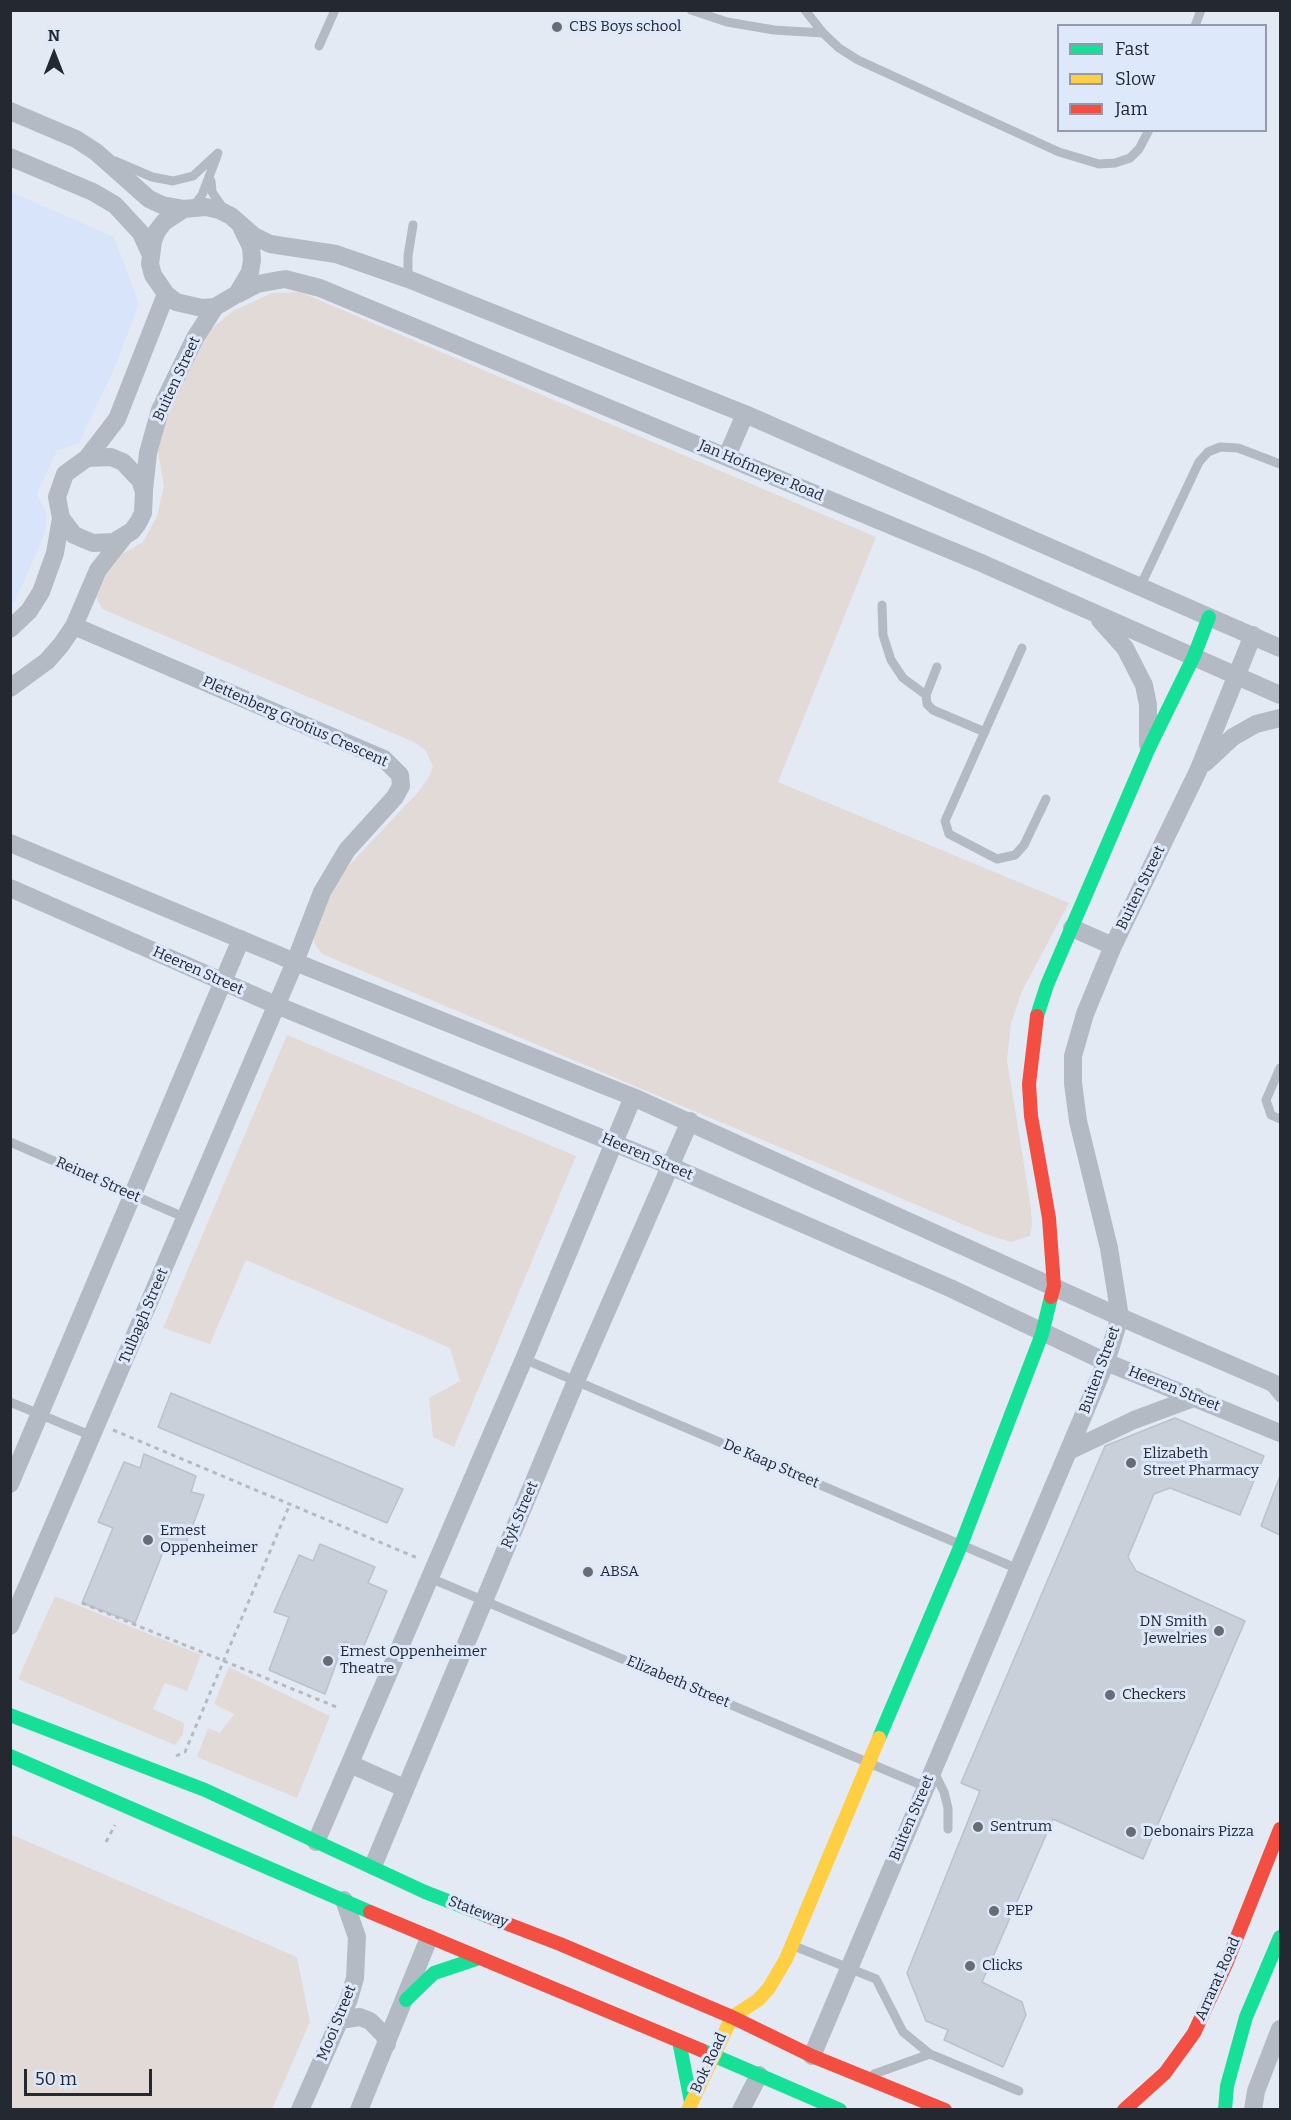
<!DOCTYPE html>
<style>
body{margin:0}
#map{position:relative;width:1291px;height:2120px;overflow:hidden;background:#e4eaf4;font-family:Bitter,serif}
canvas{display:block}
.frame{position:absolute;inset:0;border:12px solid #232831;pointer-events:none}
.legend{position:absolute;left:1057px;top:24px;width:210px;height:108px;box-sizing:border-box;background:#dde8fb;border:2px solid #939baa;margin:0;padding:8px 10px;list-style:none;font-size:18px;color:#232831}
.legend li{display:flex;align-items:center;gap:12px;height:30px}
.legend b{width:30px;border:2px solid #939baa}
.north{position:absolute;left:24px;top:24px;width:60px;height:60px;-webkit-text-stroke:4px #dde8fb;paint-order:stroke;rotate:0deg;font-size:16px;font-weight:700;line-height:24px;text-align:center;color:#232831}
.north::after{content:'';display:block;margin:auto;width:21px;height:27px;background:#232831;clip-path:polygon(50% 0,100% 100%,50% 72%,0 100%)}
.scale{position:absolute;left:24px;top:2069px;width:128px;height:27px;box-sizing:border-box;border:3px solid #232831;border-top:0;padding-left:8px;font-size:18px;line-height:21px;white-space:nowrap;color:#232831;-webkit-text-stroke:4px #dde8fb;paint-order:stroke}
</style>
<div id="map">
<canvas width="1291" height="2120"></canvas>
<div class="frame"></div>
<ul class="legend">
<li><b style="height:8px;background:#16e098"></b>Fast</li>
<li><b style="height:8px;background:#ffcf43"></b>Slow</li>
<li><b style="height:8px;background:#f24e42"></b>Jam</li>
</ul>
<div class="north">N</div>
<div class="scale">50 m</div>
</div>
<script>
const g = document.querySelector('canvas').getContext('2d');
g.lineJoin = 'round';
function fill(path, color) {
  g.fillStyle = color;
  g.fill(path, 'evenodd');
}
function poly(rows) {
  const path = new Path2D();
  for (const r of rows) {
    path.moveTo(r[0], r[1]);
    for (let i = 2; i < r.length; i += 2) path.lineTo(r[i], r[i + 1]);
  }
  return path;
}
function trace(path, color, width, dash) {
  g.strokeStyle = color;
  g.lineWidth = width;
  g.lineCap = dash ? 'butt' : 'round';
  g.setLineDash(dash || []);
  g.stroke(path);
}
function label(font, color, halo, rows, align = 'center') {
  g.font = font + ' Bitter,serif';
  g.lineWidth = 6;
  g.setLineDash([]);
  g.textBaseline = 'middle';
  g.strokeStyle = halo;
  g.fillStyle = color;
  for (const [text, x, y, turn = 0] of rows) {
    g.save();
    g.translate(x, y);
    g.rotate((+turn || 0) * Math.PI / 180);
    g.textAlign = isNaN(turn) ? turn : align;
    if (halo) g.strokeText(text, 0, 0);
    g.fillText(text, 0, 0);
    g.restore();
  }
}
const built = poly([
 [11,192,114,237,139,304,112,374,79,443,57,451,37,494,47,515,45,533,15,602,11,604]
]);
const green = poly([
 [300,292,876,537,778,782,1069,903,1022,991,1011,1024,1007,1060,1031,1208,1032,1226,1030,1236,1011,1242,988,1235,322,954,314,943,315,926,340,875,420,790,430,775,433,766,426,751,414,742,102,609,96,597,106,575,122,554,143,542,157,516,164,486,158,452,164,423,204,335,233,311,272,293],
 [287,1035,576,1156,454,1447,433,1437,429,1398,460,1381,450,1348,246,1260,210,1344,163,1328],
 [55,1596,201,1655,187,1691,165,1683,153,1709,184,1723,183,1734,175,1745,18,1679],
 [229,1667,330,1716,297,1798,197,1757,208,1728,220,1733,234,1714,214,1704],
 [10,1834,297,1957,310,2022,272,2109,11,2109]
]);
const building = poly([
 [171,1393,403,1489,387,1523,158,1427,171,1393],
 [1175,1418,1264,1456,1240,1515,1170,1488,1154,1494,1128,1557,1136,1571,1245,1621,1143,1859,1053,1819,982,1982,1022,2002,1026,2015,1003,2067,944,2040,948,2030,926,2021,907,1973,980,1791,961,1783,1105,1446,1175,1418],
 [144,1454,196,1476,191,1492,204,1495,181,1557,163,1552,135,1623,82,1603,113,1528,98,1522,124,1462,140,1468,144,1454],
 [1280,1476,1280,1535,1261,1526,1280,1476],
 [320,1544,375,1567,368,1583,387,1591,363,1648,344,1642,325,1694,269,1670,289,1617,274,1612,299,1555,313,1561,320,1544]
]);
const path = poly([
 [113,1430,420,1559],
 [82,1603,339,1708],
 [176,1756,185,1752,290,1504],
 [106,1842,115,1825]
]);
const lane = poly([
 [691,10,727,22,774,30,823,33],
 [805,10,823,33,839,48,858,60,1059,152,1099,164,1115,163,1130,158,1139,149,1149,130],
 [1195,26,1201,10],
 [319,46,335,10],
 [115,161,152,177,173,181,193,176,218,153],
 [211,181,212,192,223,208],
 [193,207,202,195,217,156],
 [408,279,408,256,413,225],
 [1140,587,1199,462,1208,452,1220,447,1238,448,1280,464],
 [882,605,883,635,891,660,903,678,926,695],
 [1022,648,945,821,949,834,997,859,1015,855,1024,845,1046,799],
 [937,667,926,695,927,704,933,710,985,732],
 [1280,1068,1266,1100,1271,1115,1280,1119],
 [10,1142,186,1218],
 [524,1359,1018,1569],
 [1270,1386,1280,1398],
 [10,1402,92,1436],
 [430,1578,926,1787],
 [934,1772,944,1792,948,1808,948,1829],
 [794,1946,876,1979,903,2032,930,2054,1019,2091],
 [874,2074,930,2054]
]);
const street = poly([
 [10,111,76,139,96,152,149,199,162,205,184,209],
 [10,157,93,192,115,205,141,233,150,253],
 [240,224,251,247,252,260,250,272,237,294,215,307,202,308,176,302,166,294,153,275,150,264,153,241,157,231,164,222,184,209,206,207,219,210,231,216,254,236,270,244,336,254,408,279,745,414,1280,648],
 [238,294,257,284,285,279,320,288,979,562,1280,695],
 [727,456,745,414],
 [87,458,111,457,123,462,140,480,144,492,143,513,138,523,132,531,114,542,93,543,74,535,61,518,57,497,65,474,87,458,117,419,166,294],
 [144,490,148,453,160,410,195,338,215,307],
 [1100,620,1125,648,1144,685,1148,705,1148,745],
 [10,629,29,611,41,592,55,553,61,518],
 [10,688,47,661,61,645,74,626,98,570,123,538],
 [1205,763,1233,737,1256,724,1280,718],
 [10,843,295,962,633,1097,1120,1317,1280,1386],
 [10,888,276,1005,670,1166,950,1288,1106,1362,1280,1433],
 [1072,928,1113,946],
 [1069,1451,1134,1420,1196,1397],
 [10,1484,241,939],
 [10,1626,295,962,322,892,347,850,395,797,401,786,400,775,384,759,74,626],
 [350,1764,404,1788],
 [316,1842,524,1359,633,1097],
 [373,1866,576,1381,690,1121],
 [340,2020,360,2017,370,2021,384,2035,387,2044],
 [812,2056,1106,1362,1120,1317,1109,1248,1078,1121,1073,1083,1073,1056,1085,1014,1113,946,1198,771,1253,635],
 [300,2110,349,1999,355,1978,357,1937,344,1900],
 [359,2110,429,1938],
 [741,2110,759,2075],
 [1253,2110,1256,2091,1280,2029]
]);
const fast = poly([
 [1037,1016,1047,985,1148,750,1194,656,1209,617],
 [10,1715,205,1790,425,1892,487,1916],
 [879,1738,961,1545,1042,1334,1051,1297],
 [10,1756,370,1912],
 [406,2000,434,1973,479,1958],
 [679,2041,691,2102],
 [701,2050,840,2110],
 [1225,2110,1227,2086,1246,2017,1280,1937]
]);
const slow = poly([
 [688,2110,732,2017,758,2000,769,1988,786,1959,879,1738]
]);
const jam = poly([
 [1037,1016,1029,1084,1031,1116,1049,1218,1054,1286,1051,1297],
 [370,1912,701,2050],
 [487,1916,560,1944,732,2017,812,2056,945,2110],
 [1124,2110,1165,2073,1194,2033,1227,1962,1280,1829]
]);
const markers = [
 [557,27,6,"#676c75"],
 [1131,1463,6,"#676c75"],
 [148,1540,6,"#676c75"],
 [588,1572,6,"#676c75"],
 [1219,1631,6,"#676c75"],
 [328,1661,6,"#676c75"],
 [1110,1695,6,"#676c75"],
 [978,1827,6,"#676c75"],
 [1131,1832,6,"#676c75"],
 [994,1911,6,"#676c75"],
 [970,1966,6,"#676c75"]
];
const poiNames = [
 ["CBS Boys school",569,27],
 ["Elizabeth",1143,1454],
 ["Street Pharmacy",1143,1471],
 ["Ernest",160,1531],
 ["Oppenheimer",160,1548],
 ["ABSA",600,1572],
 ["DN Smith",1207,1622,"right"],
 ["Jewelries",1207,1639,"right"],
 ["Ernest Oppenheimer",340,1652],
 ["Theatre",340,1669],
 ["Checkers",1122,1695],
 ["Sentrum",990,1827],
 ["Debonairs Pizza",1143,1832],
 ["PEP",1006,1911],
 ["Clicks",982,1966]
];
const streetNames = [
 ["Buiten Street",177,379,-65],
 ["Jan Hofmeyer Road",761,471,23],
 ["Plettenberg Grotius Crescent",295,722,24],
 ["Buiten Street",1141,888,-64],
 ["Heeren Street",198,971,24],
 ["Heeren Street",647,1157,23],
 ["Reinet Street",98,1180,24],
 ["Tulbagh Street",144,1316,-67],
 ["Buiten Street",1100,1370,-70],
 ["Heeren Street",1174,1389,22],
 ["De Kaap Street",771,1464,23],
 ["Ryk Street",520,1515,-67],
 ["Elizabeth Street",678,1682,23],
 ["Buiten Street",912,1818,-67],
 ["Stateway",478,1912,21],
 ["Arrarat Road",1218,1979,-66],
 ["Mooi Street",337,2023,-68],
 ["Bok Road",709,2063,-65]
];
fill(built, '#d8e4fa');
fill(green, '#e2dad6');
fill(building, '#cad0da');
trace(building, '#bbc0c9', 1.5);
trace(path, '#b4bac2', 3, [4.5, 4.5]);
trace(lane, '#b4bac4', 9);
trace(street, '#b4bac4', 18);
trace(fast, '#16e098', 14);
trace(slow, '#ffcf43', 14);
trace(jam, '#f24e42', 14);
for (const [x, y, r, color] of markers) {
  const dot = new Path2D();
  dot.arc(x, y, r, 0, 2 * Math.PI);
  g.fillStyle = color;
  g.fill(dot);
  trace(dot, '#dde8fb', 2);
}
label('15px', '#232831', '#dde8fb', poiNames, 'left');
label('15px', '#232831', '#dde8fb', streetNames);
</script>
